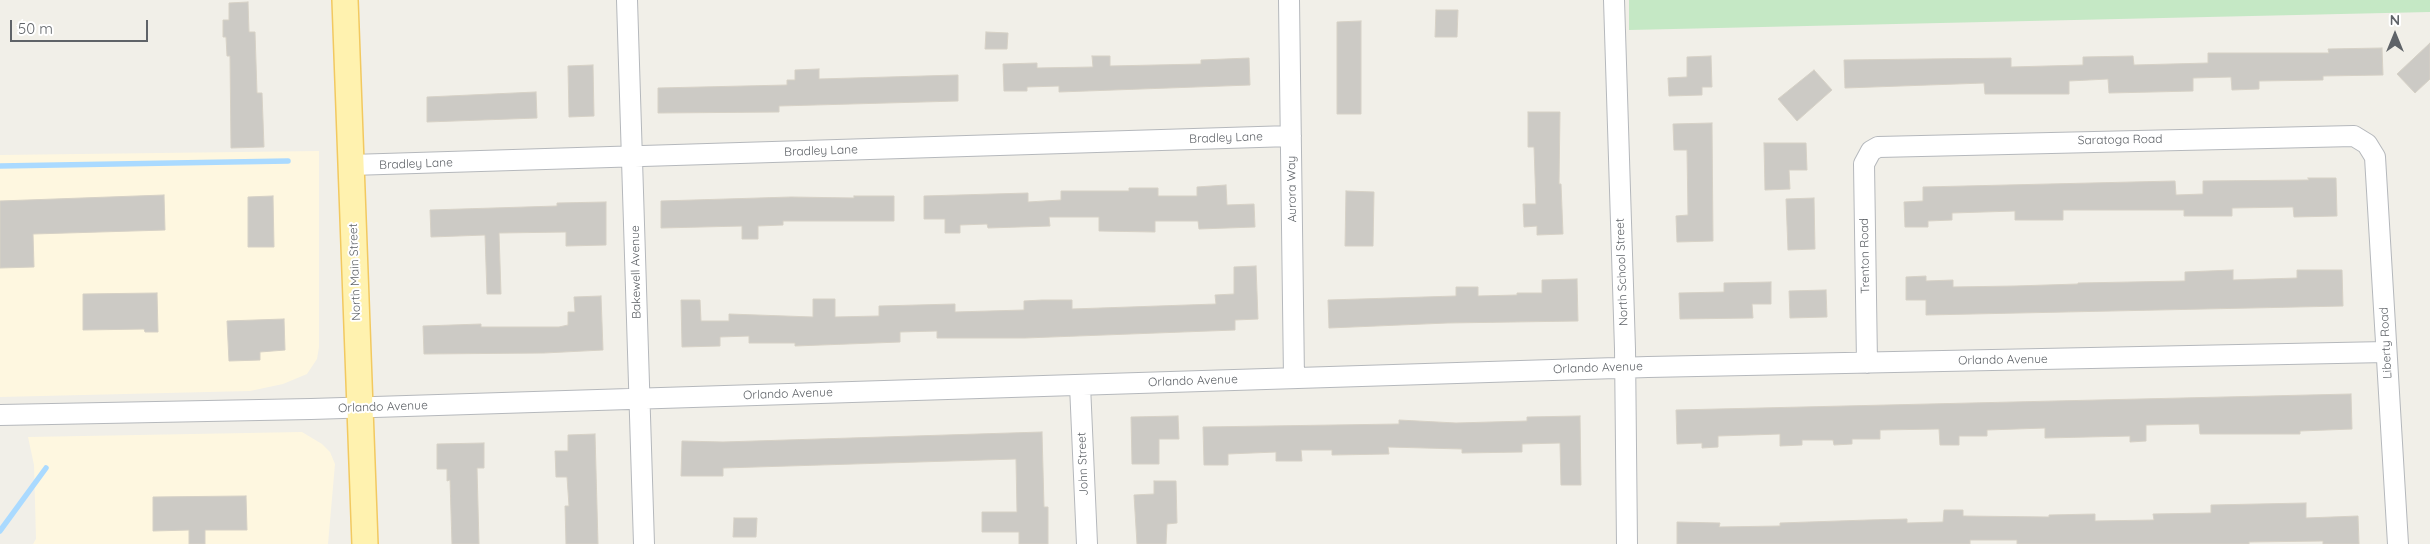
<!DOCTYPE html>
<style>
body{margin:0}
#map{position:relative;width:2430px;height:544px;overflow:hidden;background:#f1efe8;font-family:Quicksand,sans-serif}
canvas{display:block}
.north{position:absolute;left:2370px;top:10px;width:50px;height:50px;-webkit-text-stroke:4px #fff;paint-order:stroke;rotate:0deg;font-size:14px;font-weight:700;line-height:20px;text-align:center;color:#5f6368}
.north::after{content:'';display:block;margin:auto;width:18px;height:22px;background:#5f6368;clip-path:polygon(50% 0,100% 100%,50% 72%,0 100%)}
.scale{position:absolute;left:10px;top:20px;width:138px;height:22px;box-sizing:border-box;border:2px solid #5f6368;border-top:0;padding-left:6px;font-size:15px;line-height:18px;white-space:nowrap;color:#5f6368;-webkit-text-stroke:4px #fff;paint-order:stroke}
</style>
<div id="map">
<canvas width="2430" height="544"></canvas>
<div class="north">N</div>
<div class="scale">50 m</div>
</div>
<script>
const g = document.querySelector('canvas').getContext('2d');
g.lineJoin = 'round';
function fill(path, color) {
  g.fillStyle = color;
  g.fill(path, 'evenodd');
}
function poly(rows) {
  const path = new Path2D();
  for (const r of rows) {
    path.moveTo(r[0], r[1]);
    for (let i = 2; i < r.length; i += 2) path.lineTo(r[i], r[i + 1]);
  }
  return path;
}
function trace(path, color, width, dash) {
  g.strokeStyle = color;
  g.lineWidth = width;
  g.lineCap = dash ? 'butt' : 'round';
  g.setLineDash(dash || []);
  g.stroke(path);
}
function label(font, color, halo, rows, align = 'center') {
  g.font = font + ' Quicksand,sans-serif';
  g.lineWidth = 4;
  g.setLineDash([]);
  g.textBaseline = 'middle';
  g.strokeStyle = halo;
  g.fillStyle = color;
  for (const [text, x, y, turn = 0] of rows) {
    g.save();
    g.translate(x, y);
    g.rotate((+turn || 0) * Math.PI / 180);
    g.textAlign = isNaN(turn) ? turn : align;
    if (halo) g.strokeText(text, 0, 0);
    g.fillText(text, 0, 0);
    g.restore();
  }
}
const commercial = poly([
 [319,151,319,347,317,359,307,374,283,384,250,391,0,397,0,155],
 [302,432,322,444,330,452,335,464,328,544,33,544,36,539,34,465,28,437]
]);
const green = poly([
 [1629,0,2430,0,2430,12,1629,30]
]);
const stream = poly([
 [0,166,288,161],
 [0,531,46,468]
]);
const building = poly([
 [248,2,249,32,255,32,257,93,262,93,264,147,231,148,230,56,227,56,226,37,223,37,223,20,229,20,229,3,248,2],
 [1436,10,1458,10,1457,37,1435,37,1436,10],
 [1361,21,1361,114,1337,114,1337,22,1361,21],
 [986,32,1008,33,1007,49,985,49,986,32],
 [2430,43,2430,79,2415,93,2397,74,2430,43],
 [2382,48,2383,75,2323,76,2323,80,2259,81,2259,89,2232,90,2231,77,2193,78,2193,91,2152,92,2109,93,2108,79,2069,81,2069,94,1985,94,1984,83,1845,88,1844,60,2011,58,2011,67,2083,65,2083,57,2133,56,2134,65,2208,63,2208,53,2329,53,2328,49,2382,48],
 [1092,56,1110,56,1110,66,1201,64,1201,60,1249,58,1250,85,1059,92,1059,86,1027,87,1027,91,1004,91,1003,64,1037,63,1037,68,1093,67,1092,56],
 [1711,56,1712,87,1702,87,1702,95,1669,96,1668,78,1687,77,1687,57,1711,56],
 [593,65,594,116,569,117,568,66,593,65],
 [819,69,819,79,958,75,958,101,779,106,779,112,658,113,658,88,787,85,787,80,795,80,795,70,819,69],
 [1814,70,1832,90,1797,121,1778,99,1814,70],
 [536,92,537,118,427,122,427,97,536,92],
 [1528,112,1560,112,1559,184,1561,184,1563,234,1537,235,1537,226,1524,227,1523,204,1536,204,1534,147,1528,147,1528,112],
 [1712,123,1713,241,1677,242,1676,216,1688,215,1687,150,1674,150,1673,124,1712,123],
 [1764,143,1806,143,1807,170,1789,170,1790,189,1765,190,1764,143],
 [2308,178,2336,178,2337,216,2294,217,2293,207,2232,208,2232,216,2184,216,2184,210,2063,210,2063,220,2015,220,2015,211,1952,213,1952,220,1928,221,1928,227,1905,227,1904,202,1923,201,1923,187,2175,181,2176,195,2203,194,2203,181,2309,180,2308,178],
 [1226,185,1227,205,1254,204,1255,227,1199,229,1198,221,1155,221,1155,232,1099,231,1099,217,1049,217,1050,226,988,228,987,224,960,225,960,233,945,233,945,219,924,219,924,196,1028,193,1028,202,1061,200,1061,191,1129,191,1129,188,1158,188,1158,196,1197,196,1197,187,1226,185],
 [1346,191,1374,192,1373,246,1345,246,1346,191],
 [164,195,165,230,33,234,34,267,0,268,0,201,164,195],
 [273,196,274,247,248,247,248,197,273,196],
 [854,196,894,196,894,221,783,221,783,225,758,226,758,239,742,239,742,226,661,228,661,201,791,197,854,198,854,196],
 [1814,198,1815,249,1788,250,1786,199,1814,198],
 [606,202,606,245,566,246,566,232,499,233,501,294,487,294,485,235,431,237,430,210,557,206,557,203,606,202],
 [1256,266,1258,319,1235,320,1235,330,1025,338,937,338,937,331,900,332,900,342,795,346,795,343,749,343,749,336,720,337,720,346,682,347,681,300,700,300,701,321,729,321,729,314,813,317,813,299,835,299,835,317,879,316,879,306,955,304,955,312,1024,310,1024,301,1042,300,1072,300,1072,309,1216,304,1215,295,1234,294,1234,267,1256,266],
 [2233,270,2233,280,2297,278,2297,270,2342,270,2343,306,1926,315,1926,300,1906,300,1906,277,1926,276,1926,281,1953,280,1953,287,2015,286,2078,284,2078,283,2185,281,2185,272,2233,270],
 [1577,279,1578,321,1447,323,1329,328,1328,300,1456,296,1456,287,1478,287,1478,296,1517,295,1517,293,1542,293,1542,280,1577,279],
 [1771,282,1771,304,1752,304,1753,318,1680,319,1679,293,1724,292,1724,283,1771,282],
 [1826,290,1827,317,1790,318,1789,291,1826,290],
 [157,293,158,332,145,332,144,329,83,330,83,294,157,293],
 [601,296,603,350,544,353,424,354,423,326,481,324,481,327,559,327,568,325,568,312,575,312,574,297,601,296],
 [284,319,285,350,260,352,260,360,229,361,227,321,284,319],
 [2351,394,2352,429,2300,431,2300,434,2200,434,2199,424,2146,425,2146,441,2130,442,2130,436,2045,438,2045,428,1987,430,1987,436,1959,436,1959,445,1940,445,1939,429,1880,430,1880,439,1852,439,1852,444,1834,445,1833,440,1802,440,1802,445,1780,446,1780,434,1718,436,1718,447,1702,448,1702,443,1677,444,1676,410,2351,394],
 [1178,416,1179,439,1159,439,1159,464,1132,464,1131,417,1178,416],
 [1580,416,1581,485,1561,485,1560,443,1522,444,1522,452,1462,453,1462,449,1388,447,1389,454,1332,455,1332,450,1301,450,1302,461,1276,461,1276,452,1228,454,1228,465,1204,465,1203,427,1399,424,1399,420,1456,423,1527,421,1527,417,1580,416],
 [1042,432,1044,507,1048,507,1048,544,1019,544,1019,532,982,532,982,512,1017,512,1016,459,723,468,723,476,681,476,682,441,723,442,1042,432],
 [595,434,598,544,566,544,565,506,569,506,567,477,556,477,555,451,568,451,568,435,595,434],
 [484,443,484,468,477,468,479,544,452,544,450,480,447,481,447,469,437,469,437,444,484,443],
 [1154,481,1176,481,1177,523,1167,524,1166,544,1137,544,1134,495,1154,494,1154,481],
 [246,496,247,530,205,530,205,544,189,544,189,530,153,531,153,497,246,496],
 [2306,503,2306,518,2358,516,2359,544,2323,544,2323,541,2249,542,2249,544,2017,544,2017,540,1970,540,1970,544,1677,544,1677,522,1720,523,1719,527,1780,526,1780,523,1868,520,1907,519,1907,523,1943,522,1944,510,1963,510,1963,516,2049,517,2049,515,2095,514,2095,521,2154,520,2153,514,2211,513,2211,505,2306,503],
 [734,518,757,518,756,537,733,537,734,518]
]);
const minor = poly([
 [627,0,644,544],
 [1289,0,1294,378],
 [1614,0,1625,349,1627,544],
 [351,165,1291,136],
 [1867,363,1864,164,1871,151,1878,147,2354,136,2367,144,2375,157,2398,544],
 [1080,385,1087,544],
 [0,415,311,409,1648,367,2386,352]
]);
const major = poly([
 [345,0,365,544]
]);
const streetNames = [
 ["Bradley Lane",1226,138,-2],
 ["Saratoga Road",2120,140,-1],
 ["Bradley Lane",821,151,-2],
 ["Bradley Lane",416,164,-2],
 ["Aurora Way",1292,189,-91],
 ["Trenton Road",1865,256,-91],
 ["North Main Street",355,272,-92],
 ["Bakewell Avenue",636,272,-91],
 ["North School Street",1622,272,-92],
 ["Liberty Road",2386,343,-93],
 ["Orlando Avenue",2003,360,-1],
 ["Orlando Avenue",1598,368,-2],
 ["Orlando Avenue",1193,381,-2],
 ["Orlando Avenue",788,394,-2],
 ["Orlando Avenue",383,407,-2],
 ["John Street",1083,464,-92]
];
fill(commercial, '#fef7e0');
fill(green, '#c5e8c5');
trace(stream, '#aadaff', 5.5);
fill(building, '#cccac5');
trace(building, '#d6d1c6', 1);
trace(minor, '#b5b8bc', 22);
trace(major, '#f2c960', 28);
trace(minor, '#fff', 20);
trace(major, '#fff2af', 25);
label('12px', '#5f6368', '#fff', streetNames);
</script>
